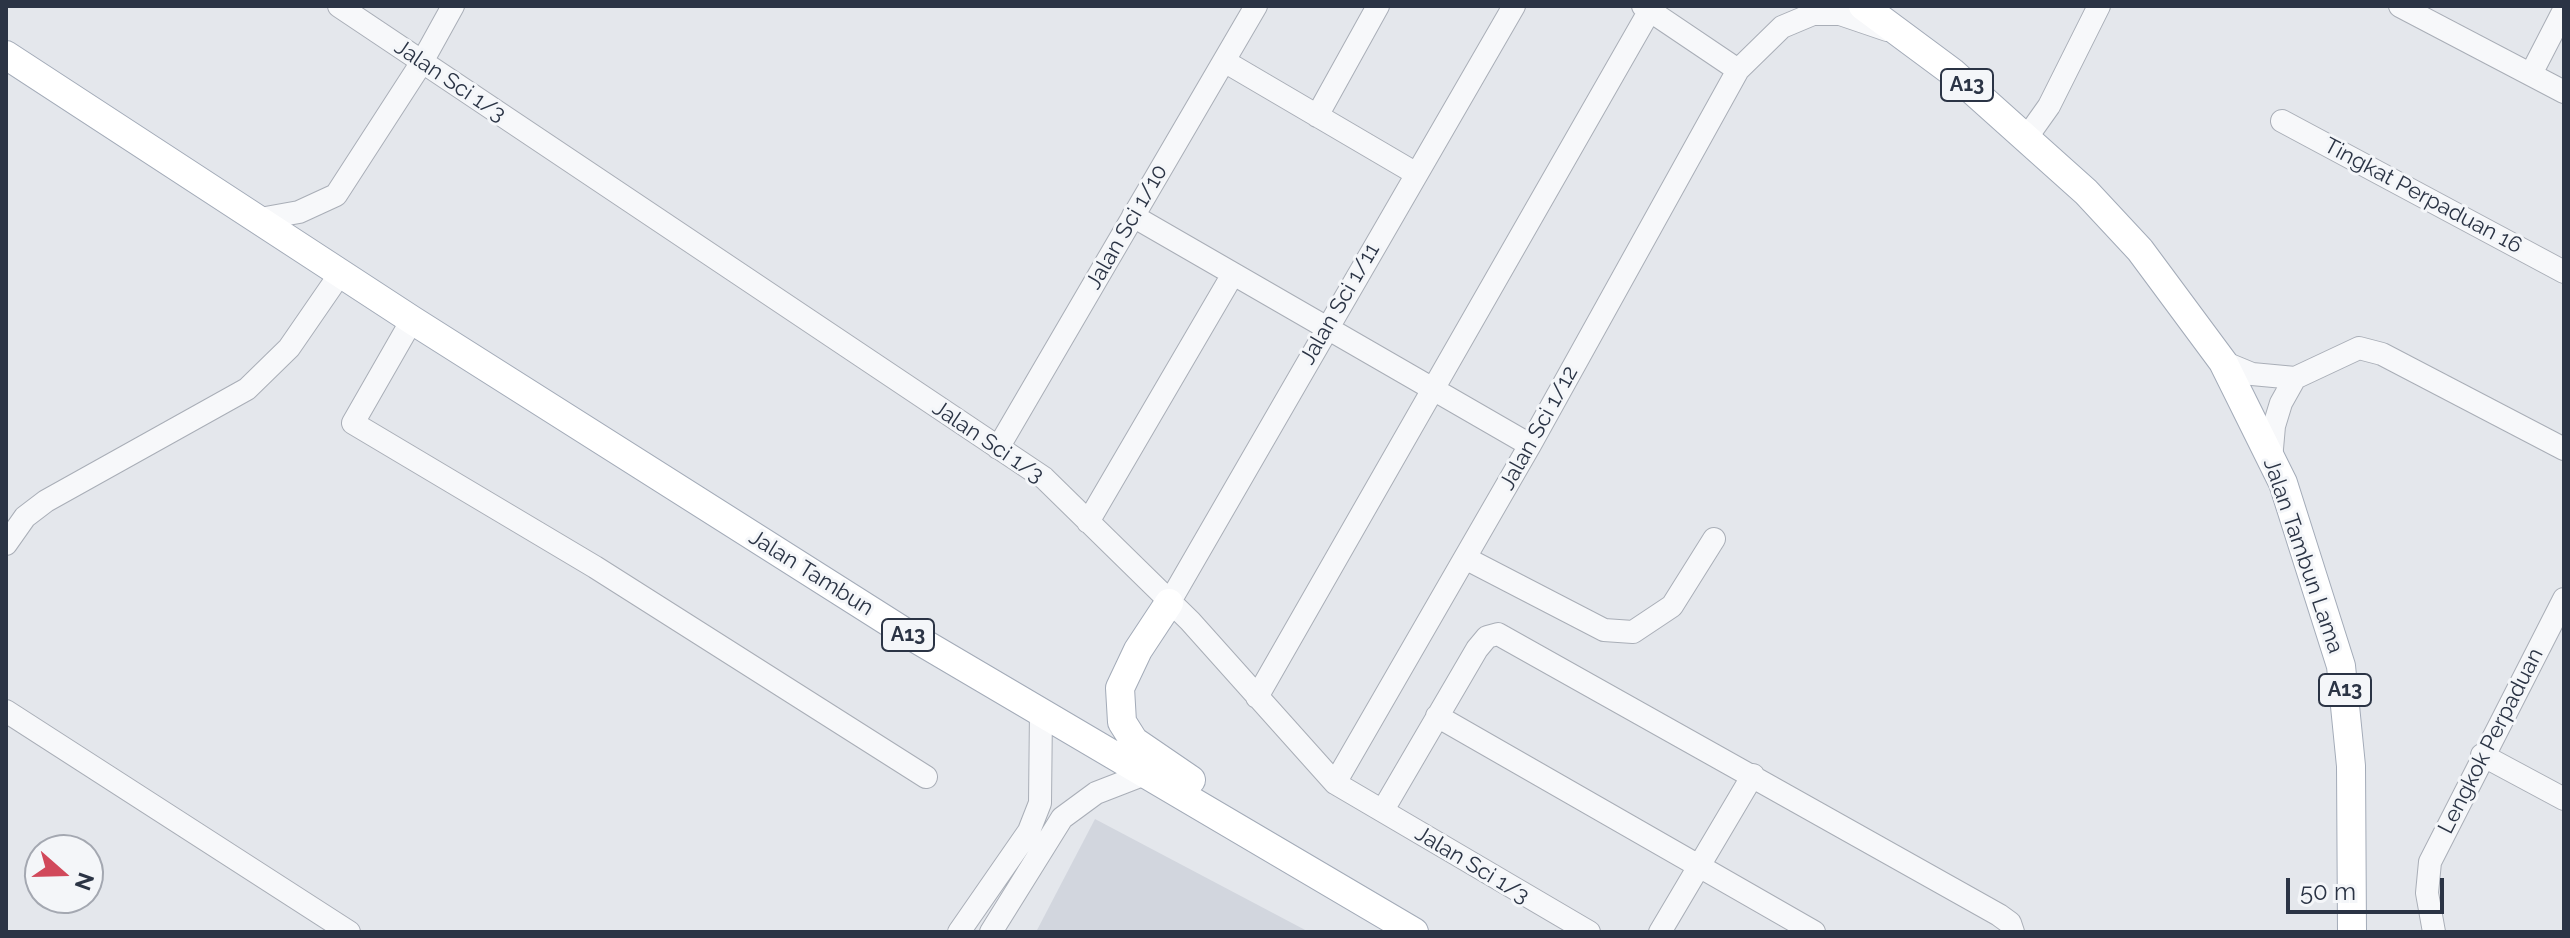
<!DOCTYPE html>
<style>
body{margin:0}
#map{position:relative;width:2570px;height:938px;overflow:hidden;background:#e4e7ec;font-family:Raleway,sans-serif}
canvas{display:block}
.frame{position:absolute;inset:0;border:8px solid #2b3445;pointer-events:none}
.north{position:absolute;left:24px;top:834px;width:80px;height:80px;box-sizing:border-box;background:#f4f6f9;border:2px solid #a4a8b1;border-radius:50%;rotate:110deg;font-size:22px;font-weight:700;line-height:32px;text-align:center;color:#2b3445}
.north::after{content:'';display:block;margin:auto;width:28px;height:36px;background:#d1495b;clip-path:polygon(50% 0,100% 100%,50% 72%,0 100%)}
.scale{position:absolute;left:2286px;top:878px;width:158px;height:36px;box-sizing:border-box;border:4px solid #2b3445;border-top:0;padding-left:10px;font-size:24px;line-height:28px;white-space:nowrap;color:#2b3445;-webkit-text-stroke:6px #f4f6f9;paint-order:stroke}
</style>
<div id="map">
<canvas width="2570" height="938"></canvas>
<div class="frame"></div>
<div class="north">N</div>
<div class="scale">50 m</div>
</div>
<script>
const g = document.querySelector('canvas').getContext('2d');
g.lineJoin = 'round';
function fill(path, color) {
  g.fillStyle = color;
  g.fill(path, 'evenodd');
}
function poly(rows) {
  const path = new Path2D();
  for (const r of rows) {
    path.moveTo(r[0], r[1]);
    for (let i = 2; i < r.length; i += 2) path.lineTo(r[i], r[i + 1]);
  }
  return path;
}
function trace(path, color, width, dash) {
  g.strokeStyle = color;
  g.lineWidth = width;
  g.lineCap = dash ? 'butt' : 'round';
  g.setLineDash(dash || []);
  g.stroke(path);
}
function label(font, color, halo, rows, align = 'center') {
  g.font = font + ' Raleway,sans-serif';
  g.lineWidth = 6;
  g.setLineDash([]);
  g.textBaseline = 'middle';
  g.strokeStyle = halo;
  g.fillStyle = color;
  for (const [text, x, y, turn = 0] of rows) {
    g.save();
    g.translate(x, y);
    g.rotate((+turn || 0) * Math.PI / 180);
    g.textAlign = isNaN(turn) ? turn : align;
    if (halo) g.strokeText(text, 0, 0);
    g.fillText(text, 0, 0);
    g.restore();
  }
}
const built = poly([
 [1095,819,1309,932,1036,932]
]);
const minor = poly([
 [339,6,1044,478,1190,621,1335,783,1589,932],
 [1643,6,1738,70],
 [2400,6,2564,92],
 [1224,61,1415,173],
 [2531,74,2564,10],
 [1317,116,1378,6],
 [2282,121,2564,272],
 [2027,137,2049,106,2099,6],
 [1133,216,1530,445],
 [260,219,299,212,336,195,422,62,453,6],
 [412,320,353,423,595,567,926,777],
 [2223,362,2252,374,2295,378,2359,348,2382,354,2564,449],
 [998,448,1256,6],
 [2271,460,2274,426,2281,403,2295,378],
 [1088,522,1233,274],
 [6,544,25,517,46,501,247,389,289,348,340,274],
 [1465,558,1604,630,1633,632,1672,606,1714,539],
 [1169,603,1514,6],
 [1257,697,1650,10],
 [6,711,349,932],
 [1437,716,1814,932],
 [2482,755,2564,799],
 [1335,783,1530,445,1738,70,1782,27,1813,14,1840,14,1887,30],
 [1383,810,1477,649,1487,637,1498,634,1999,915,2010,923,2013,932],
 [959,932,1029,831,1040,803,1041,711],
 [991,932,1062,818,1096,793,1145,774],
 [1660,932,1753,775],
 [2434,932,2427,893,2430,862,2564,599]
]);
const major = poly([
 [1863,6,1952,72,2086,192,2140,250,2223,362,2283,483,2341,666,2351,766,2352,932],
 [6,55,412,320,903,631,1414,932],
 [1169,603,1138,650,1120,688,1122,722,1134,741,1191,780]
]);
const shields = [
 [1967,85,52],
 [908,635,52],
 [2345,690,52]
];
const shieldNames = [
 ["A13",1967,85],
 ["A13",908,635],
 ["A13",2345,690]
];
const streetNames = [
 ["Jalan Sci 1/3",450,81,34],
 ["Tingkat Perpaduan 16",2423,196,28],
 ["Jalan Sci 1/10",1127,227,-60],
 ["Jalan Sci 1/11",1340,304,-60],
 ["Jalan Sci 1/12",1539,428,-61],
 ["Jalan Sci 1/3",988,442,34],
 ["Jalan Tambun Lama",2303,556,71],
 ["Jalan Tambun",811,573,32],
 ["Lengkok Perpaduan",2491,741,-63],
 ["Jalan Sci 1/3",1472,865,31]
];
fill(built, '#d2d6de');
trace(minor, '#a9aeb7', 24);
trace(major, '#a3abb8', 30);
trace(minor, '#f7f8fa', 22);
trace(major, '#fff', 28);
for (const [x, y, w] of shields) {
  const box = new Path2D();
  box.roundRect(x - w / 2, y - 16, w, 32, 6);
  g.fillStyle = '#f4f6f9';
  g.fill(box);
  trace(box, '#2b3445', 2);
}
label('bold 20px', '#2b3445', null, shieldNames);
label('22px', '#2b3445', '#f4f6f9', streetNames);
</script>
